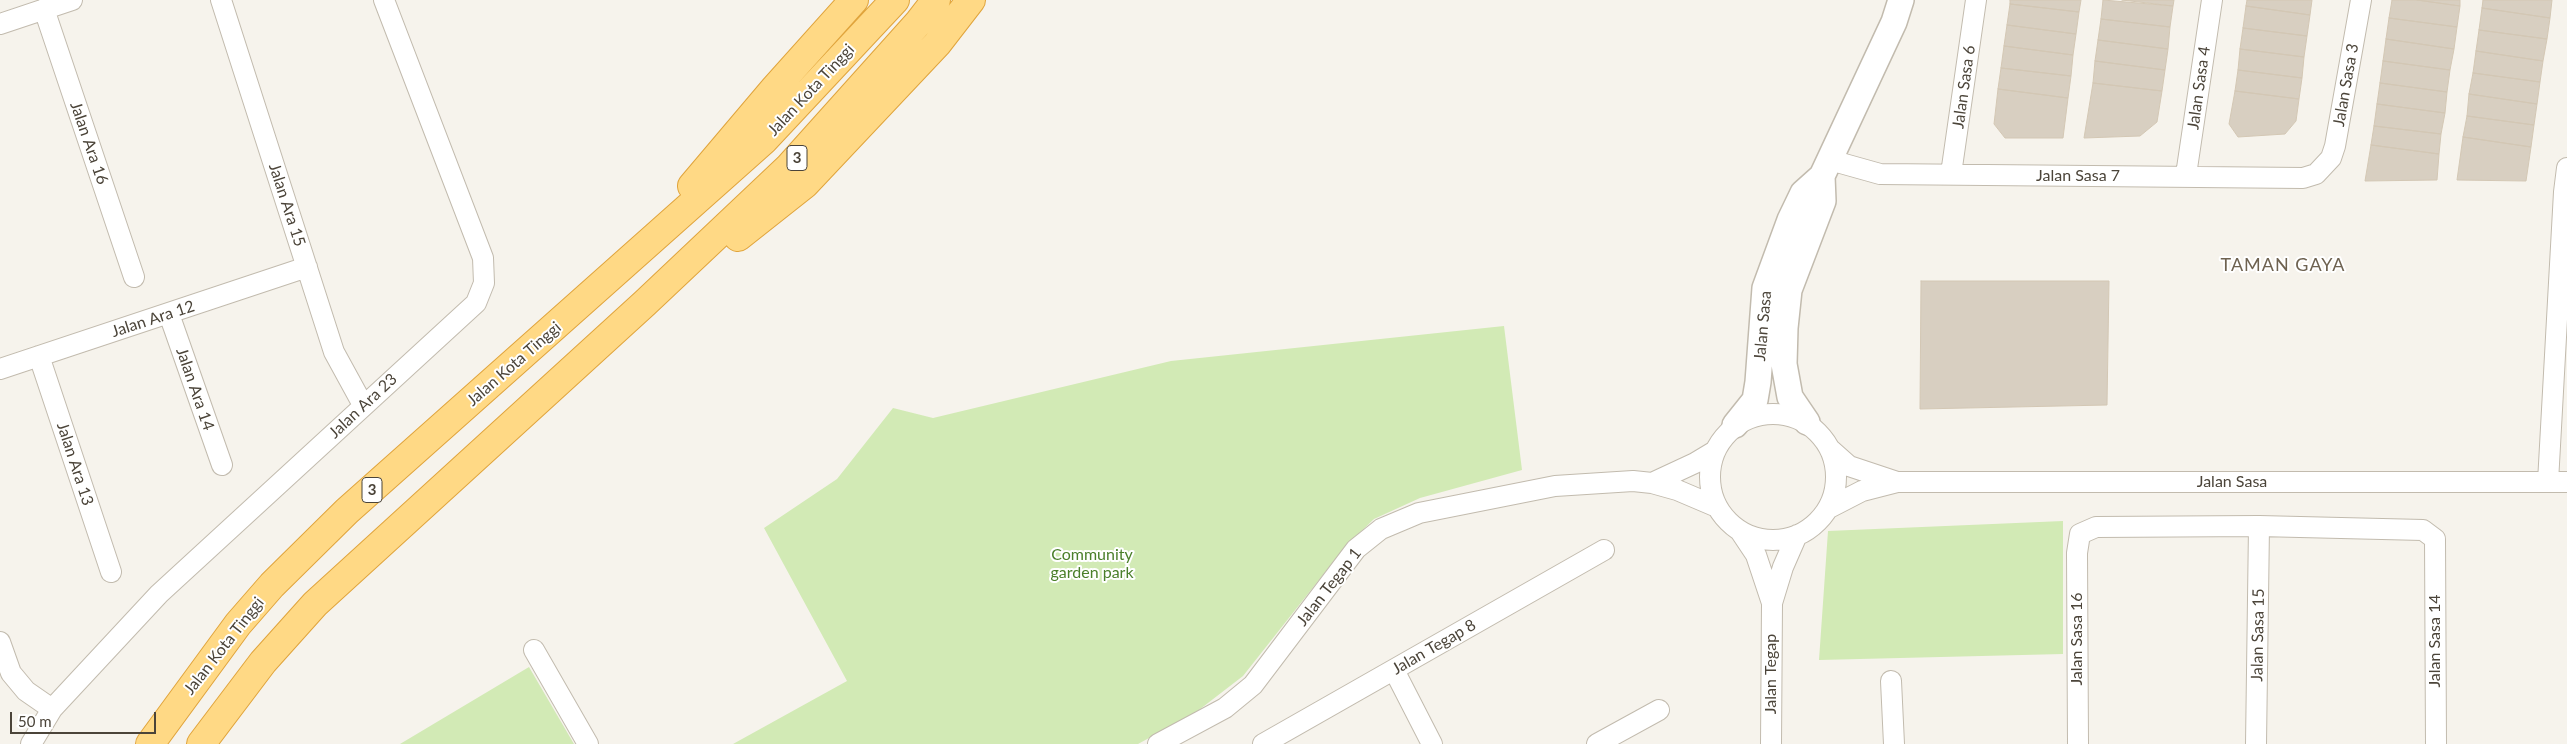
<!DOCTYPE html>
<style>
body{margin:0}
#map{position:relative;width:2567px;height:744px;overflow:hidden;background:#f6f3ec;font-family:Lato,sans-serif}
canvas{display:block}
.scale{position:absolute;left:10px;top:712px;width:146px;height:22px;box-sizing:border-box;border:2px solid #4b4439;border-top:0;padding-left:6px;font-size:15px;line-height:18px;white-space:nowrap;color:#4b4439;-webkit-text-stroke:4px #fff;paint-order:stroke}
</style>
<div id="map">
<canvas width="2567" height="744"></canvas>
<div class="scale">50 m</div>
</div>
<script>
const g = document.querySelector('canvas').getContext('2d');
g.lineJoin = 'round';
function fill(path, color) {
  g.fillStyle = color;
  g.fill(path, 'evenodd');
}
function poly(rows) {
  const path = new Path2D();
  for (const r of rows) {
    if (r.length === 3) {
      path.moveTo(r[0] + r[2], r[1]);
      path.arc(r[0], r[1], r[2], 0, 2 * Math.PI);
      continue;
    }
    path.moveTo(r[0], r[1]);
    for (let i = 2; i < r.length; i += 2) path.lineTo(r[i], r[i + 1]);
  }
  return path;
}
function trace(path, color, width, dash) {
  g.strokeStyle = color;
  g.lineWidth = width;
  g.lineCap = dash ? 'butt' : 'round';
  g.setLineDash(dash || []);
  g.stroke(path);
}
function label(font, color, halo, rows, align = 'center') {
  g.font = font + ' Lato,sans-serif';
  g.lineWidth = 4;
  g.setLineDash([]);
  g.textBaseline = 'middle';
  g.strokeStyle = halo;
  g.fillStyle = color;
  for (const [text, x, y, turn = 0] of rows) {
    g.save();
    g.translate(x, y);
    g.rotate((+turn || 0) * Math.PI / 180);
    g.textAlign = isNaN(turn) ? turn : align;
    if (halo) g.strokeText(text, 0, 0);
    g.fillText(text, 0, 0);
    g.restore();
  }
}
const green = poly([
 [1504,326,1522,470,1420,498,1374,519,1345,547,1243,676,1195,713,1138,744,733,744,847,681,764,528,837,479,893,408,933,418,1171,361],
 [2063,521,2063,654,1819,660,1828,531],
 [529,667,574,744,400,744]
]);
const building = poly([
 [2010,0,2081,0,2079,12,2010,4,2010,0],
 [2103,0,2173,6,2170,27,2101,19,2103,0],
 [2122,0,2174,0,2173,6,2122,0],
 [2247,0,2312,0,2310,15,2246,6,2247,0],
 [2392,0,2417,0,2460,6,2457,27,2389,18,2392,0],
 [2417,0,2460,0,2460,6,2417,0],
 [2483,0,2552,0,2550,18,2482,8,2483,0],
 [2010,4,2079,12,2076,34,2007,25,2010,4],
 [2246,6,2310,15,2307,36,2243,28,2246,6],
 [2482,8,2550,18,2547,39,2479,30,2482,8],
 [2389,18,2457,27,2454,49,2386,39,2389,18],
 [2101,19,2170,27,2168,49,2098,40,2101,19],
 [2007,25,2076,34,2073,55,2004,46,2007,25],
 [2243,28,2307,36,2304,57,2240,49,2243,28],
 [2479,30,2547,39,2543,61,2476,51,2479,30],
 [2386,39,2454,49,2450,70,2383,61,2386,39],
 [2098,40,2168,49,2165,70,2095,61,2098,40],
 [2004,46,2073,55,2071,76,2001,68,2004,46],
 [2240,49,2304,57,2302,78,2238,70,2240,49],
 [2476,51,2543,61,2540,82,2473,73,2476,51],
 [2095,61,2165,70,2162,91,2093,83,2095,61],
 [2383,61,2450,70,2447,92,2380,83,2383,61],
 [2001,68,2071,76,2068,98,1998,89,2001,68],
 [2238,70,2302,78,2299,99,2235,91,2238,70],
 [2473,73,2540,82,2537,104,2469,94,2473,73],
 [2093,83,2162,91,2157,122,2140,136,2084,138,2093,83],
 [2380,83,2447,92,2445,113,2377,104,2380,83],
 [1998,89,2068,98,2063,138,2005,138,1994,124,1998,89],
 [2235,91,2299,99,2296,121,2285,134,2238,137,2229,124,2235,91],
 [2469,94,2537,104,2534,125,2467,116,2469,94],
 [2377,104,2445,113,2441,134,2374,126,2377,104],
 [2467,116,2534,125,2531,147,2463,137,2467,116],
 [2374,126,2441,134,2439,154,2371,145,2374,126],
 [2463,137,2531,147,2526,181,2457,180,2463,137],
 [2371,145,2439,154,2437,180,2365,181,2371,145],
 [1921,281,2109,281,2107,405,1920,409,1921,281]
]);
const minor = poly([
 [221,0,334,352,363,405],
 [44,9,134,277],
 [0,24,72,0],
 [1830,160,1880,174,2303,178,2316,174,2331,158,2335,146,2361,0],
 [1951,174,1976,0],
 [2186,175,2212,0],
 [169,314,222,465],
 [39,356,111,572],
 [0,369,307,267],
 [1773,477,63],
 [1831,450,1849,466,1897,482],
 [2548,482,2564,192,2567,168],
 [1652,483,1695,463,1715,451],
 [1829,508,1862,491,1897,482,2567,482],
 [1740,531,1756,555,1772,603,1771,744],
 [1772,603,1783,567,1797,535],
 [0,642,11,673,26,691,52,709],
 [534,650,588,744],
 [1394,670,1432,744],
 [1891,681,1894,744],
 [31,744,52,709,159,594,476,303,484,283,483,258,384,0],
 [1158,744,1225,708,1253,685,1356,549,1381,529,1419,513,1555,486,1633,481,1652,483,1677,490,1717,507],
 [1263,744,1604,550],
 [1597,744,1659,710],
 [2078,744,2077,553,2080,534,2096,527,2259,526,2423,530,2435,539,2436,744],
 [2256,744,2259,526]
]);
const tertiary = poly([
 [1807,422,1790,397,1784,364,1785,328,1789,290,1823,201,1822,176],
 [1735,425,1755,400,1758,382,1765,288,1790,220,1803,193,1822,176,1894,22,1901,0]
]);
const trunk = poly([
 [692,186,775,88,854,0],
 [738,237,805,184,937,44,971,0],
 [150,744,238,624,272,585,347,511,764,140,895,0],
 [201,744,263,662,315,604,645,303,788,168,919,22,936,0]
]);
const shields = [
 [797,158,20],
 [372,490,20]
];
const shieldNames = [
 ["3",797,158],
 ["3",372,490]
];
const streetNames = [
 ["Jalan Sasa 3",2346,85,-80],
 ["Jalan Sasa 6",1964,87,-82],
 ["Jalan Sasa 4",2199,88,-82],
 ["Jalan Kota Tinggi",811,90,-47],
 ["Jalan Ara 16",89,143,71],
 ["Jalan Sasa 7",2078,176],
 ["Jalan Ara 15",287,205,72],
 ["Jalan Ara 12",153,319,-18],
 ["Jalan Sasa",1763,326,-85],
 ["Jalan Kota Tinggi",514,364,-41],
 ["Jalan Ara 14",195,389,71],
 ["Jalan Ara 23",363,406,-43],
 ["Jalan Ara 13",75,464,72],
 ["Jalan Sasa",2232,482],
 ["Jalan Tegap 1",1329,587,-52],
 ["Jalan Sasa 15",2258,635,-89],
 ["Jalan Sasa 16",2077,639,-90],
 ["Jalan Sasa 14",2435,641,-90],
 ["Jalan Kota Tinggi",224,646,-52],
 ["Jalan Tegap 8",1434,647,-30],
 ["Jalan Tegap",1771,674,-90]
];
const parkNames = [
 ["Community",1092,555],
 ["garden park",1092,573]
];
const neighbourhoodNames = [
 ["TAMAN GAYA",2283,265]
];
fill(green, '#d2eab5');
fill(building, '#d8cfc1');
trace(building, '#d3c7b4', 1);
trace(minor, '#c2bbae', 22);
trace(tertiary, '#c2bbae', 28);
trace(trunk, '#e0a43c', 30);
trace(minor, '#fff', 20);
trace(tertiary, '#fff', 25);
trace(trunk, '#ffd985', 28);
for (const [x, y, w] of shields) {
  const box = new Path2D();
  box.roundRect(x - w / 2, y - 12.5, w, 25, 4);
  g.fillStyle = '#fff';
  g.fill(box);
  trace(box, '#4b4439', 1);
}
label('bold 15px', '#4b4439', null, shieldNames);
label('16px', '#4b4439', '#fff', streetNames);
label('16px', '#4a7f2a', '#fff', parkNames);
g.letterSpacing = '1px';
label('18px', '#6e6250', '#fff', neighbourhoodNames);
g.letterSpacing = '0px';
</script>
